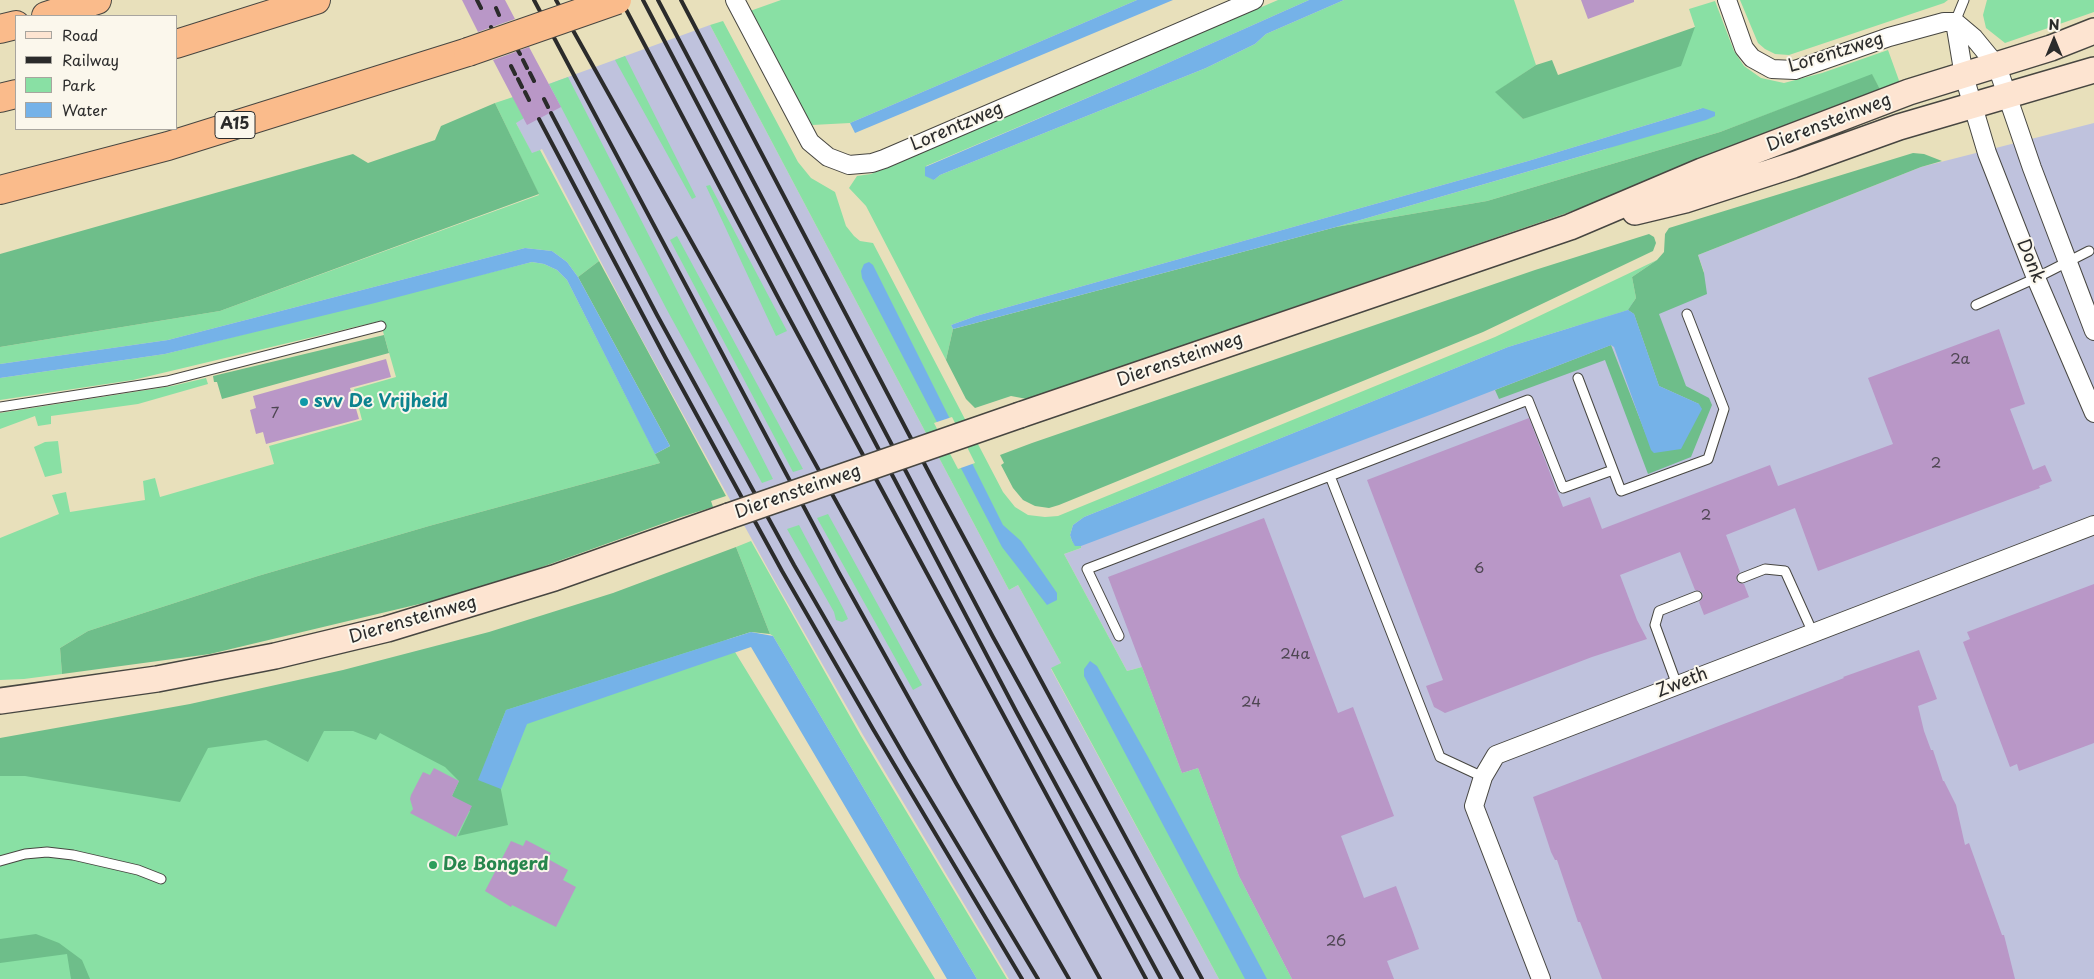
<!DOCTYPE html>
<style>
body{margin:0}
#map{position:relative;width:2094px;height:979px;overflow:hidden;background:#e8e0bb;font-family:"Playpen Sans",sans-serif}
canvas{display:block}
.legend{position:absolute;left:15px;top:15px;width:162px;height:115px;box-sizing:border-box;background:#fbf7ec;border:1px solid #a8a59f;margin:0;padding:6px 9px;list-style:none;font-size:15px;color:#2b2b2b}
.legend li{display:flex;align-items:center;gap:10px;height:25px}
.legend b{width:25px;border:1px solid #a8a59f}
.north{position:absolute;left:2029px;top:15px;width:50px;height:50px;-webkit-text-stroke:4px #fbf7ec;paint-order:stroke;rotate:0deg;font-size:14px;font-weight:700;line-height:20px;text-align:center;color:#2b2b2b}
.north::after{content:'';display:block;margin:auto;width:18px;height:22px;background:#2b2b2b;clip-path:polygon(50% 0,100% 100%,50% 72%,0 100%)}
</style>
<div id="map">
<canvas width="2094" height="979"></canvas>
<ul class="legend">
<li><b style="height:6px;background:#fde4d1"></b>Road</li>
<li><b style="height:6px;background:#2b2b2b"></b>Railway</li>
<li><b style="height:14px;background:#89e0a4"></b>Park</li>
<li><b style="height:14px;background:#75b2e8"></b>Water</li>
</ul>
<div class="north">N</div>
</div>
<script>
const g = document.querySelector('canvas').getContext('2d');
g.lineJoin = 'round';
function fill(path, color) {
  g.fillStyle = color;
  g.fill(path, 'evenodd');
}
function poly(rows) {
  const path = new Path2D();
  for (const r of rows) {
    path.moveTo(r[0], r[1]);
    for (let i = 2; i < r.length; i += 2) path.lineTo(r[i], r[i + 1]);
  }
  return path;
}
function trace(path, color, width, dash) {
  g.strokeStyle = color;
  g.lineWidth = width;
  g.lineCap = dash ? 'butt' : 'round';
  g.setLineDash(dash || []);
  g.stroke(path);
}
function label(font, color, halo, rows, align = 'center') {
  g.font = font + ' "Playpen Sans",sans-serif';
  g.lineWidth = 4;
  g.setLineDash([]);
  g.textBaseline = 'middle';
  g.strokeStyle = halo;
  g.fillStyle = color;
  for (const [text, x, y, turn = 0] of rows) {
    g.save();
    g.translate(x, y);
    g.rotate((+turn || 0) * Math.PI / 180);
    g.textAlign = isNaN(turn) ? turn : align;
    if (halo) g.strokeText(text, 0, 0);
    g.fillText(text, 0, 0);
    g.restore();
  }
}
const industrial = poly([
 [710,25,1009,590,1018,585,1061,663,1051,669,1219,979,1009,979,863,735,772,576,635,327,542,149,532,154,516,123,513,97],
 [2094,123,2094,979,1292,979,1239,876,1198,768,1182,773,1142,667,1127,671,1064,554,1081,548,1080,536,1704,272,1698,255,1921,167]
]);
const green = poly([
 [781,0,1137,0,850,123,812,125,750,11],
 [1278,0,1309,0,1134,78,926,166,934,180,940,175,1206,68,1255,44,1266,34,1344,0,1514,0,1536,65,1496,92,1523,119,1695,27,1689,9,1715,1,1734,51,1744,66,1761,78,1784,83,1822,73,1888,50,1901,86,1883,95,1872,75,1720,132,1487,201,1336,227,1606,149,1703,108,1528,161,976,316,951,325,953,329,946,360,866,206,849,188,857,176,871,174],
 [1740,0,1948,0,1944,3,1789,55,1775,54,1765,49,1758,43],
 [1987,0,2094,0,2094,12,2005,43,1986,28,1983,15],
 [723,21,798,162,811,178,835,192,846,226,854,236,860,241,873,243,1003,492,1015,507,1028,515,1045,517,1058,516,1495,337,1657,260,1632,277,1636,298,1628,310,1508,347,1084,517,1073,525,1070,535,1072,541,1075,545,1081,546,1081,548,1064,554,1127,671,1142,667,1182,773,1198,768,1239,876,1292,979,1219,979,1051,668,1061,663,1018,585,1009,590,710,25],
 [625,56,696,197,692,199,615,60],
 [568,77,638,214,773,479,762,483,667,310,549,84],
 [513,97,524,118,516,123,532,153,540,150,599,261,578,277,567,262,552,251,525,248,168,340,0,364,0,347,220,311,539,195,495,103],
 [710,185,787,331,776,336,706,186],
 [677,236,803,469,793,472,670,240],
 [532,262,544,264,557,270,567,280,660,463,429,526,258,576,88,631,60,648,62,674,24,679,0,680,0,538,59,514,52,495,66,492,70,512,145,500,143,481,155,478,160,497,274,464,269,446,362,420,354,389,396,377,380,321,133,380,0,400,0,378,165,354],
 [206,378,208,384,138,404,51,416,51,424,38,426,35,416,0,429,0,413,172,386],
 [58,441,62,473,45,477,34,447,45,442],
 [828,514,922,685,913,690,817,518],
 [799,525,844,610,848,619,842,622,836,620,834,612,787,529],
 [751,541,861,736,1007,979,977,979,773,636,770,634,736,547],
 [702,598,935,979,0,979,0,751]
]);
const forest = poly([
 [1695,27,1681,66,1523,119,1495,92,1536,65,1552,60,1558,75],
 [1872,74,1883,95,1564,214,1027,399,1011,396,975,408,966,399,946,360,953,329,1336,227,1487,201,1720,132],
 [495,103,539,194,220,311,0,347,0,254,353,154,368,163,435,140,441,126],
 [1913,153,1924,154,1942,161,1921,167,1698,255,1704,273,1707,294,1659,314,1686,386,1709,398,1712,405,1691,457,1648,474,1605,360,1499,399,1495,390,1611,345,1652,450,1699,404,1659,386,1634,314,1628,310,1636,298,1632,277,1657,260,1664,252,1665,234,1669,228],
 [1649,234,1654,237,1656,243,1653,251,1483,332,1059,505,1049,508,1035,506,1023,500,1013,488,1001,465,1004,463,1000,455,1032,443,1535,270],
 [599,261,726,496,711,501,713,507,681,517,478,590,210,654,62,674,60,648,88,631,258,576,429,526,660,463,655,454,670,446,578,277],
 [384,335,389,353,222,399,217,382,214,382,213,376],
 [736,547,770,634,751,632,506,710,492,745,508,825,458,836,470,811,452,796,459,781,445,767,380,733,376,740,353,731,324,731,308,762,266,740,208,748,180,802,25,776,0,776,0,738,190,704,343,670,489,632,613,593],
 [36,934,59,943,82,960,90,979,71,979,67,954,0,963,0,939]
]);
const water = poly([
 [1137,0,1173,0,855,133,850,123],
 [1309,0,1344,0,1266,34,1255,44,1206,68,940,175,934,180,925,176,925,167,1134,78],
 [1703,108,1715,112,1715,116,1706,120,1336,227,953,329,951,325,976,316,1528,161],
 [525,248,552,251,567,262,578,277,670,446,655,454,567,280,557,270,544,264,532,262,375,303,165,354,0,378,0,364,168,340],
 [869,262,873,265,1003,525,1021,541,1057,593,1057,600,1047,605,1002,547,862,278,861,271,864,264],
 [1628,310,1634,314,1659,386,1699,404,1702,409,1681,449,1654,453,1651,450,1614,347,1611,345,1435,413,1081,546,1075,546,1072,541,1070,535,1073,525,1084,517,1508,347],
 [751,632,773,636,977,979,947,979,751,647,527,724,501,789,478,780,506,710],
 [1090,661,1097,666,1148,757,1267,979,1245,979,1084,676,1084,669]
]);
const pier = poly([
 [952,417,975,463,958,469,934,423]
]);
const building = poly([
 [462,0,505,0,515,19,478,32],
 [1581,0,1634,0,1634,2,1588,19],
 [529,47,561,107,527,125,493,60],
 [1999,329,2025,404,2010,409,2033,470,2045,465,2052,481,2039,486,2040,488,1818,571,1795,508,1726,535,1740,572,1737,575,1736,580,1739,583,1744,584,1749,597,1704,615,1699,602,1702,599,1703,594,1700,591,1695,590,1680,552,1620,575,1637,620,1647,639,1592,657,1445,713,1434,707,1426,686,1443,680,1367,480,1529,418,1563,507,1590,497,1602,529,1770,465,1778,486,1893,444,1868,378],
 [386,359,391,377,350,388,359,419,266,444,263,432,256,434,250,410,256,408,253,396],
 [1264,518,1338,713,1353,707,1394,816,1341,836,1364,898,1396,886,1413,932,1419,949,1387,961,1394,979,1292,979,1239,876,1198,768,1182,773,1108,577],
 [2094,584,2094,743,2019,771,2017,764,2010,767,1963,642,1970,639,1967,632],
 [1919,650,1937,699,1918,706,1924,731,1931,750,1933,750,1943,781,1944,781,1956,805,1965,845,1969,843,2002,935,2004,935,2015,979,1602,979,1580,922,1578,922,1557,860,1555,860,1551,852,1533,797,1844,678,1843,677],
 [434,768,459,781,452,796,472,806,456,837,410,813,413,809,410,799,411,795,423,772,430,775],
 [526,840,551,853,548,859,568,870,563,880,576,887,556,927,512,905,511,907,485,891,511,841,523,846]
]);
const service = poly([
 [1955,22,1964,0],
 [1976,305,2036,278,2089,251],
 [1578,378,1621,491,1708,459,1724,409,1687,314],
 [0,407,167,381,381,326],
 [1330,476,1440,757,1483,777],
 [1742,578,1765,569,1785,571,1813,633],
 [1119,636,1087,569,1528,400,1563,488,1613,470],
 [1677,685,1655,625,1659,611,1697,596],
 [0,861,25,854,47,852,73,855,138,870,161,879]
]);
const minor = poly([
 [735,0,810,142,828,157,849,165,872,163,884,159,1254,0],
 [1727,0,1744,48,1752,58,1772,69,1795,70,1889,37,1944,22,1955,22,1974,38,1997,66,2032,168,2094,331],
 [1955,22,1964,76,1987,153,2036,278,2094,413],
 [1541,979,1474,806,1483,777,1496,755,2094,525]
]);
const secondary = poly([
 [1635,212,1685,200,1793,165,1899,127,2094,70],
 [1020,415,1570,227,1702,171,1909,92,2051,48,2094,31],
 [0,701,157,679,275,656,387,629,554,578,729,516]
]);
const motorway = poly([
 [46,16,97,0],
 [0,29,16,25],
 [176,44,316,0],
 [0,98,16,94],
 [0,190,168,146,468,52]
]);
const rail = poly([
 [477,0,481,8],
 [534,0,839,573,956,783,1069,979],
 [556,0,769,380,1100,979],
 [621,0,782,305,1146,979],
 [643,0,1016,711,1161,979],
 [658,0,993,637,1182,979],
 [681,0,936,486,1202,979],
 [496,8,499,15],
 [491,27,495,34],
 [509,34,513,41],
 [498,40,501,47],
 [516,47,520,54],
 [523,60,527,68],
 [511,66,515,74],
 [530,73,534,81],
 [518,79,522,87],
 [525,92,529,100],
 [544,99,548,107],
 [551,113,657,315,794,565,906,759,1038,979],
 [539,119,665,357,782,571,873,729,1022,979]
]);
const secondaryBridge = poly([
 [729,516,1020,415]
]);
const motorwayBridge = poly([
 [468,52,617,0]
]);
const markers = [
 [304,402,5,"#0f9aa8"],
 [433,865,5,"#2e9e5b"]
];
const numberNames = [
 ["2a",1960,360],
 ["7",275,414],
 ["2",1936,464],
 ["2",1706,516],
 ["6",1479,569],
 ["24a",1295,655],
 ["24",1251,703],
 ["26",1336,942]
];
const shields = [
 [235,125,40]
];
const shieldNames = [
 ["A15",235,125]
];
const streetNames = [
 ["Lorentzweg",1836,53,-17],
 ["Dierensteinweg",1829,123,-21],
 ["Lorentzweg",957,127,-23],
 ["Donk",2030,261,68],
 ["Dierensteinweg",1180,360,-19],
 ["Dierensteinweg",798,492,-19],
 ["Dierensteinweg",413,620,-16],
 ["Zweth",1682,683,-21]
];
const cultureNames = [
 ["svv De Vrijheid",314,402]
];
const leisureNames = [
 ["De Bongerd",443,865]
];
fill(industrial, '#bfc2dd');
fill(green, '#89e0a4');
fill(forest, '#6ebe8a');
fill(water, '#75b2e8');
fill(pier, '#e8e0bb');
fill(building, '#b997c7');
trace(service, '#474641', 11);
trace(minor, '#474641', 20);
trace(secondary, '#474641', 28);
trace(motorway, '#474641', 30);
trace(service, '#fff', 9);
trace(minor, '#fff', 18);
trace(secondary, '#fde4d1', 25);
trace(motorway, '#fabb8b', 28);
trace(rail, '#2b2b2b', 4);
trace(secondaryBridge, '#474641', 28, []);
trace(motorwayBridge, '#474641', 30, []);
trace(secondaryBridge, '#fde4d1', 25);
trace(motorwayBridge, '#fabb8b', 28);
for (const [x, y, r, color] of markers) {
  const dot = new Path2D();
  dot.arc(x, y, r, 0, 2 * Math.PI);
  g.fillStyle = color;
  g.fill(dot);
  trace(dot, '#fbf7ec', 2);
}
label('15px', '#4e4652', null, numberNames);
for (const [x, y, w] of shields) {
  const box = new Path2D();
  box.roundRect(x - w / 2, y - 13.5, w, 27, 4);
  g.fillStyle = '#fbf7ec';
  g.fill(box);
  trace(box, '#2b2b2b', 1);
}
label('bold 16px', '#2b2b2b', null, shieldNames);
label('18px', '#2b2b2b', '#fbf7ec', streetNames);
label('bold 18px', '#0d838f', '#fbf7ec', cultureNames, 'left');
label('bold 18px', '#27864d', '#fbf7ec', leisureNames, 'left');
</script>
